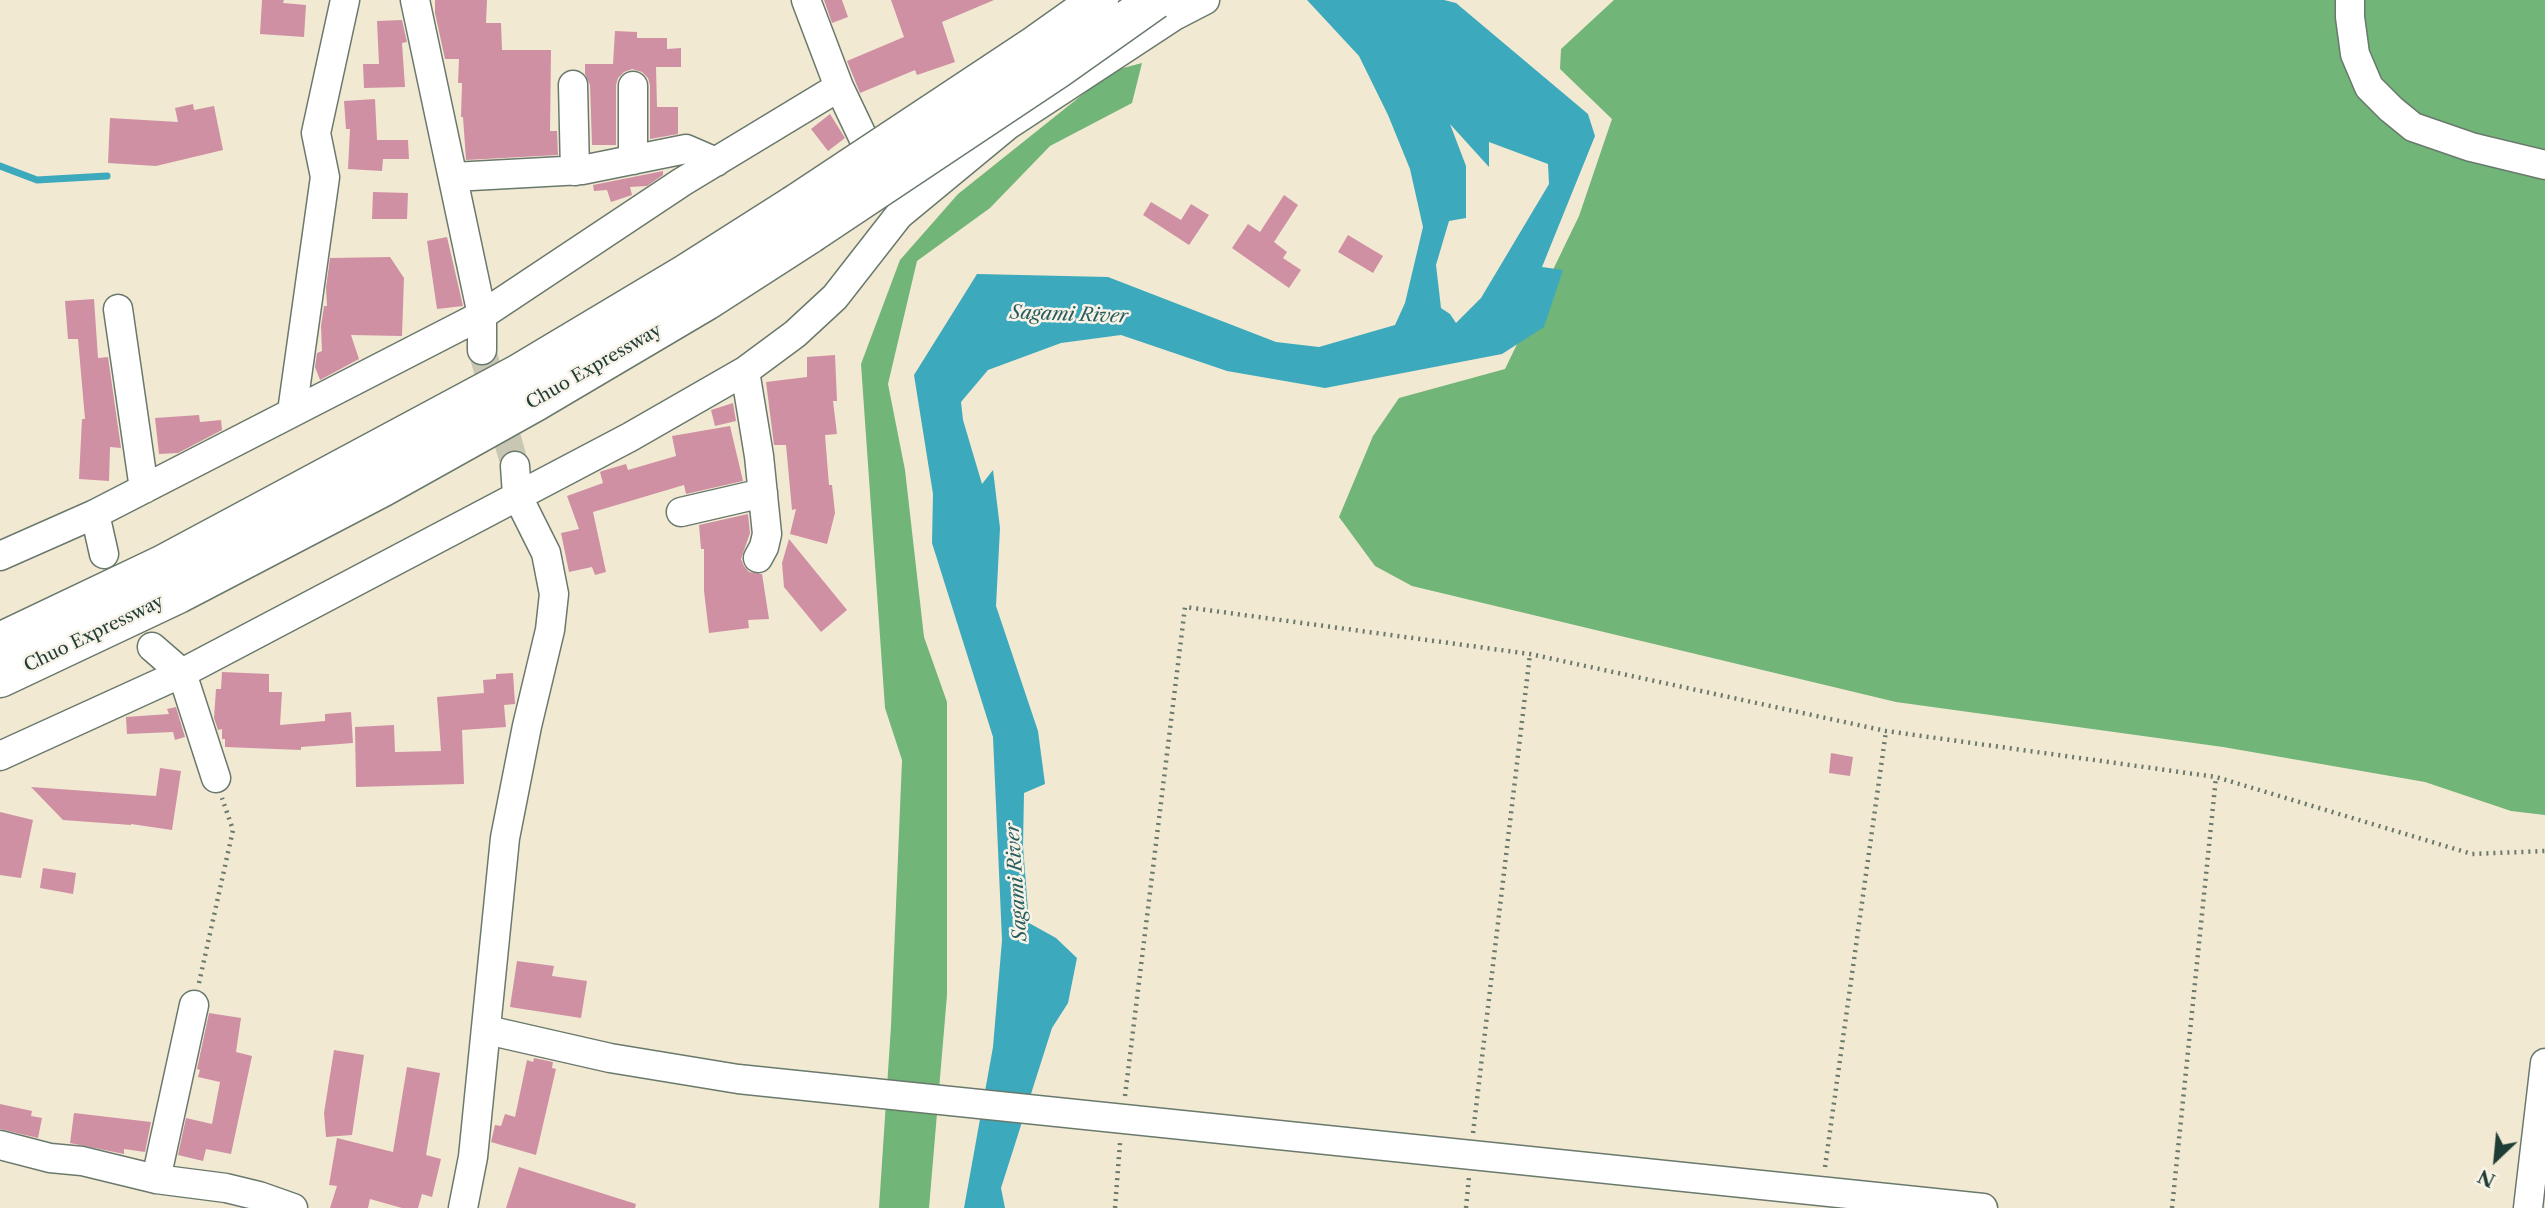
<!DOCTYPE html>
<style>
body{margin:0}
#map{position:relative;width:2545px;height:1208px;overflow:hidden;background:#f2e9d3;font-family:"Libre Caslon Text",serif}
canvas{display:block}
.north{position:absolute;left:2461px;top:1124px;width:70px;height:70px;-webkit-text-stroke:5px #f7f3e8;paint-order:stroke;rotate:206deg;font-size:19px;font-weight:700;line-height:28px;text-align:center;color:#1f3d34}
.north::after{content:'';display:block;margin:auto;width:24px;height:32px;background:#1f3d34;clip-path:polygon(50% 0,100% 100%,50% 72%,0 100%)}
</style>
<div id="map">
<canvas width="2545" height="1208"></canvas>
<div class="north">N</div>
</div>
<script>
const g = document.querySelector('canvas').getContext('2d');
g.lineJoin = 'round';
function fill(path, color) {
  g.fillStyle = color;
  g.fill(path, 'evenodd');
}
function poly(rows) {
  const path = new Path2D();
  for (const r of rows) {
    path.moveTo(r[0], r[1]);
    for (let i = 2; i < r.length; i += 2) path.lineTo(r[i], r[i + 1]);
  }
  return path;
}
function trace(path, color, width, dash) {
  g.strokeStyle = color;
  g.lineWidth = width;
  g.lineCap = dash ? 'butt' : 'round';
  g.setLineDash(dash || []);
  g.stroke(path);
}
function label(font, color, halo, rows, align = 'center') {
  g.font = font + ' "Libre Caslon Text",serif';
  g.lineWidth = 5;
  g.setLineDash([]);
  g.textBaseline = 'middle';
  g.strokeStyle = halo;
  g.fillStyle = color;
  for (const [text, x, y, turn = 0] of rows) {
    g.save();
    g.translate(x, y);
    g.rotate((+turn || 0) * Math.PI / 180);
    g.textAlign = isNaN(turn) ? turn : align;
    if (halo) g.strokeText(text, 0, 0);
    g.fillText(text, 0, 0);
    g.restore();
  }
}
const forest = poly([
 [1614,0,2545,0,2545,815,2511,811,2425,782,2223,747,1896,702,1412,586,1375,566,1339,517,1373,436,1399,398,1505,369,1579,216,1612,119,1560,69,1561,49],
 [1142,63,1132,103,1050,146,990,208,917,261,888,384,905,470,924,637,947,702,947,995,929,1208,879,1208,891,1026,902,760,885,708,861,364,900,260,958,194,1112,71]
]);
const water = poly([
 [1307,0,1444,0,1456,3,1588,114,1595,136,1542,267,1563,270,1544,327,1502,354,1325,388,1227,371,1121,335,1061,343,988,370,961,402,963,420,982,484,993,470,1000,528,996,606,1038,731,1045,784,1024,793,1023,846,1029,923,1056,938,1077,958,1068,1003,1052,1028,1001,1188,1005,1208,964,1208,993,1047,1002,940,993,737,932,543,933,494,914,375,977,274,1108,277,1276,342,1319,347,1395,325,1405,303,1423,227,1410,169,1388,115,1359,56],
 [1450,124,1489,167,1489,142,1548,164,1549,184,1481,298,1456,323,1450,314,1441,308,1436,265,1449,221,1466,218,1466,166]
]);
const stream = poly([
 [0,166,37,180,107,176]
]);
const building = poly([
 [262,0,284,0,283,3,306,5,304,37,260,34],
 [435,0,487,0,486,23,501,23,502,50,551,50,550,131,557,131,558,155,466,160,463,117,461,117,462,83,458,83,459,59,445,59,435,13],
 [824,0,842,0,848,17,832,23],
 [891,0,994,0,942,22,955,62,917,75,915,70,860,93,847,61,904,37],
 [402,20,407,42,402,43,405,87,364,88,363,64,379,64,377,21],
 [615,31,637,32,637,38,667,38,667,49,681,48,681,67,656,67,657,107,678,107,678,134,650,139,650,85,648,78,642,72,632,69,624,72,618,78,616,85,616,145,592,145,590,85,585,74,585,64,613,64],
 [375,99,377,140,408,140,409,159,383,159,382,171,348,169,350,129,346,129,344,101],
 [193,104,194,110,214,106,223,150,156,166,108,163,110,118,178,122,175,108],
 [830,114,845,138,828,151,811,129],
 [663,171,663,175,647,186,630,187,632,195,611,202,607,190,594,191,593,185],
 [373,192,408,193,407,219,372,219],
 [1284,195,1298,205,1274,242,1287,252,1283,258,1301,270,1289,288,1232,248,1248,224,1260,232],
 [1151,202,1181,220,1191,204,1209,215,1189,245,1143,215],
 [1348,235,1383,256,1373,273,1338,252],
 [447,237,463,306,437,309,427,241],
 [390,257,404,278,402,336,351,335,359,359,320,380,315,367,317,353,322,351,321,326,324,306,327,306,326,288,330,258],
 [94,299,98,358,108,357,121,448,110,447,109,481,79,479,82,419,85,419,78,339,68,339,65,301],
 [835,355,837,401,833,401,837,434,825,435,829,485,832,485,835,513,827,544,790,534,796,509,792,510,786,445,774,445,766,382,807,377,807,357],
 [733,403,736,421,715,426,711,410],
 [199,415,200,422,221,420,222,430,178,453,159,454,155,418],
 [730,426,743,481,686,494,684,485,593,512,606,572,595,575,592,567,569,572,561,533,579,529,567,496,603,483,600,472,602,471,626,464,628,470,676,456,672,436],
 [748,514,750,533,741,559,744,566,749,572,762,574,769,619,748,620,749,628,709,633,704,591,704,549,701,549,699,525],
 [789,539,847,610,821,632,784,587,782,563],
 [222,672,269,674,269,692,282,692,280,725,325,721,325,714,351,712,353,743,301,747,301,750,225,747,225,739,222,739,222,729,218,730,214,718,216,689,221,689],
 [513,673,515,704,504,705,506,727,462,730,464,784,356,787,355,727,394,725,395,752,441,751,437,697,484,693,483,680,496,679,496,674],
 [176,707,185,737,175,740,173,732,127,734,126,717,169,714,167,709],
 [1831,753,1853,757,1850,776,1829,773],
 [160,768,181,771,172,830,131,824,131,825,63,820,31,787,156,796],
 [0,812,33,820,21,878,0,875],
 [43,868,76,873,73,894,40,888],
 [517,961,554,966,552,976,587,981,581,1018,510,1007],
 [209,1013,241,1018,236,1052,252,1056,231,1154,206,1149,203,1161,178,1155,186,1118,212,1124,220,1082,198,1077,200,1070,197,1069],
 [334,1050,364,1055,352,1135,326,1137,324,1113],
 [534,1058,553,1062,552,1068,556,1069,536,1155,491,1142,495,1125,501,1126,505,1114,515,1117,527,1060,533,1062],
 [407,1067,440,1073,426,1155,441,1159,432,1197,422,1194,418,1208,402,1208,370,1199,368,1208,330,1208,337,1186,329,1185,337,1138,393,1152],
 [0,1104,32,1111,31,1116,42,1118,38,1138,0,1129],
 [74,1113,151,1122,145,1152,124,1149,124,1154,70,1143],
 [519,1167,636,1204,635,1208,506,1208]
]);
const minorTunnel = poly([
 [482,350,515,466]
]);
const path = poly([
 [199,983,233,830,222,798],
 [1125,1096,1185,607,1530,654,1886,731,2216,777,2472,854,2545,851],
 [1473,1133,1530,654],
 [1825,1167,1886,731],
 [1115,1208,1120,1143],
 [1466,1208,1469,1177],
 [2172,1208,2216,777]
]);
const minor = poly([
 [415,0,482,315,482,350],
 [806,0,839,87,879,171],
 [2350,0,2350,17,2355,54,2369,87,2391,109,2413,127,2471,147,2545,165],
 [573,85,575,171],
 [633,160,633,86],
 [453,177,582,170,686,149,716,162],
 [118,309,144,489],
 [745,371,759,456,767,534,764,547,758,558],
 [292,412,325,177,316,133,345,0],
 [681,512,763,493],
 [95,514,104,554],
 [0,556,95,514,482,315,682,182,839,87],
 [152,647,182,673,216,778],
 [0,756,182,673,630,437,745,371,795,334,835,297,899,215,1008,125,1174,16,1205,0],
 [487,1030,610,1058,738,1079,1983,1208],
 [0,1145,50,1158,82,1161,156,1179,226,1188,259,1196,293,1208],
 [156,1179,194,1005],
 [463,1208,473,1157,505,838,527,726,550,630,554,594,546,553,517,495,515,466],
 [2528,1208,2545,1063]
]);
const highway = poly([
 [0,642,162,565,518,374,687,273,794,205],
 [0,678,178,594,381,488,535,402,706,301,810,234]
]);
const highwayBridge = poly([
 [794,205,1037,44,1099,0],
 [810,234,1056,70,1155,0]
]);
const streetNames = [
 ["Chuo Expressway",594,367,-30],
 ["Chuo Expressway",94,634,-26]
];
const waterNames = [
 ["Sagami River",1069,315,2],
 ["Sagami River",1017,882,-94]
];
fill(forest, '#71b578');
fill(water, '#3ca9bc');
trace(stream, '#3ca9bc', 7);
fill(building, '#cf90a3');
trace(minorTunnel, '#c8c7b3', 28, [28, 14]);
trace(minor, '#69796c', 31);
trace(highway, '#69796c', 41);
trace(path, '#69796c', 4.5, [2, 5]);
trace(minor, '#fff', 28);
trace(highway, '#fff', 38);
trace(highwayBridge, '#69796c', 41, []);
trace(highwayBridge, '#fff', 38);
label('18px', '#1f3d34', '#f7f3e8', streetNames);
label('italic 19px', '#285d5d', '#f7f3e8', waterNames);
</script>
